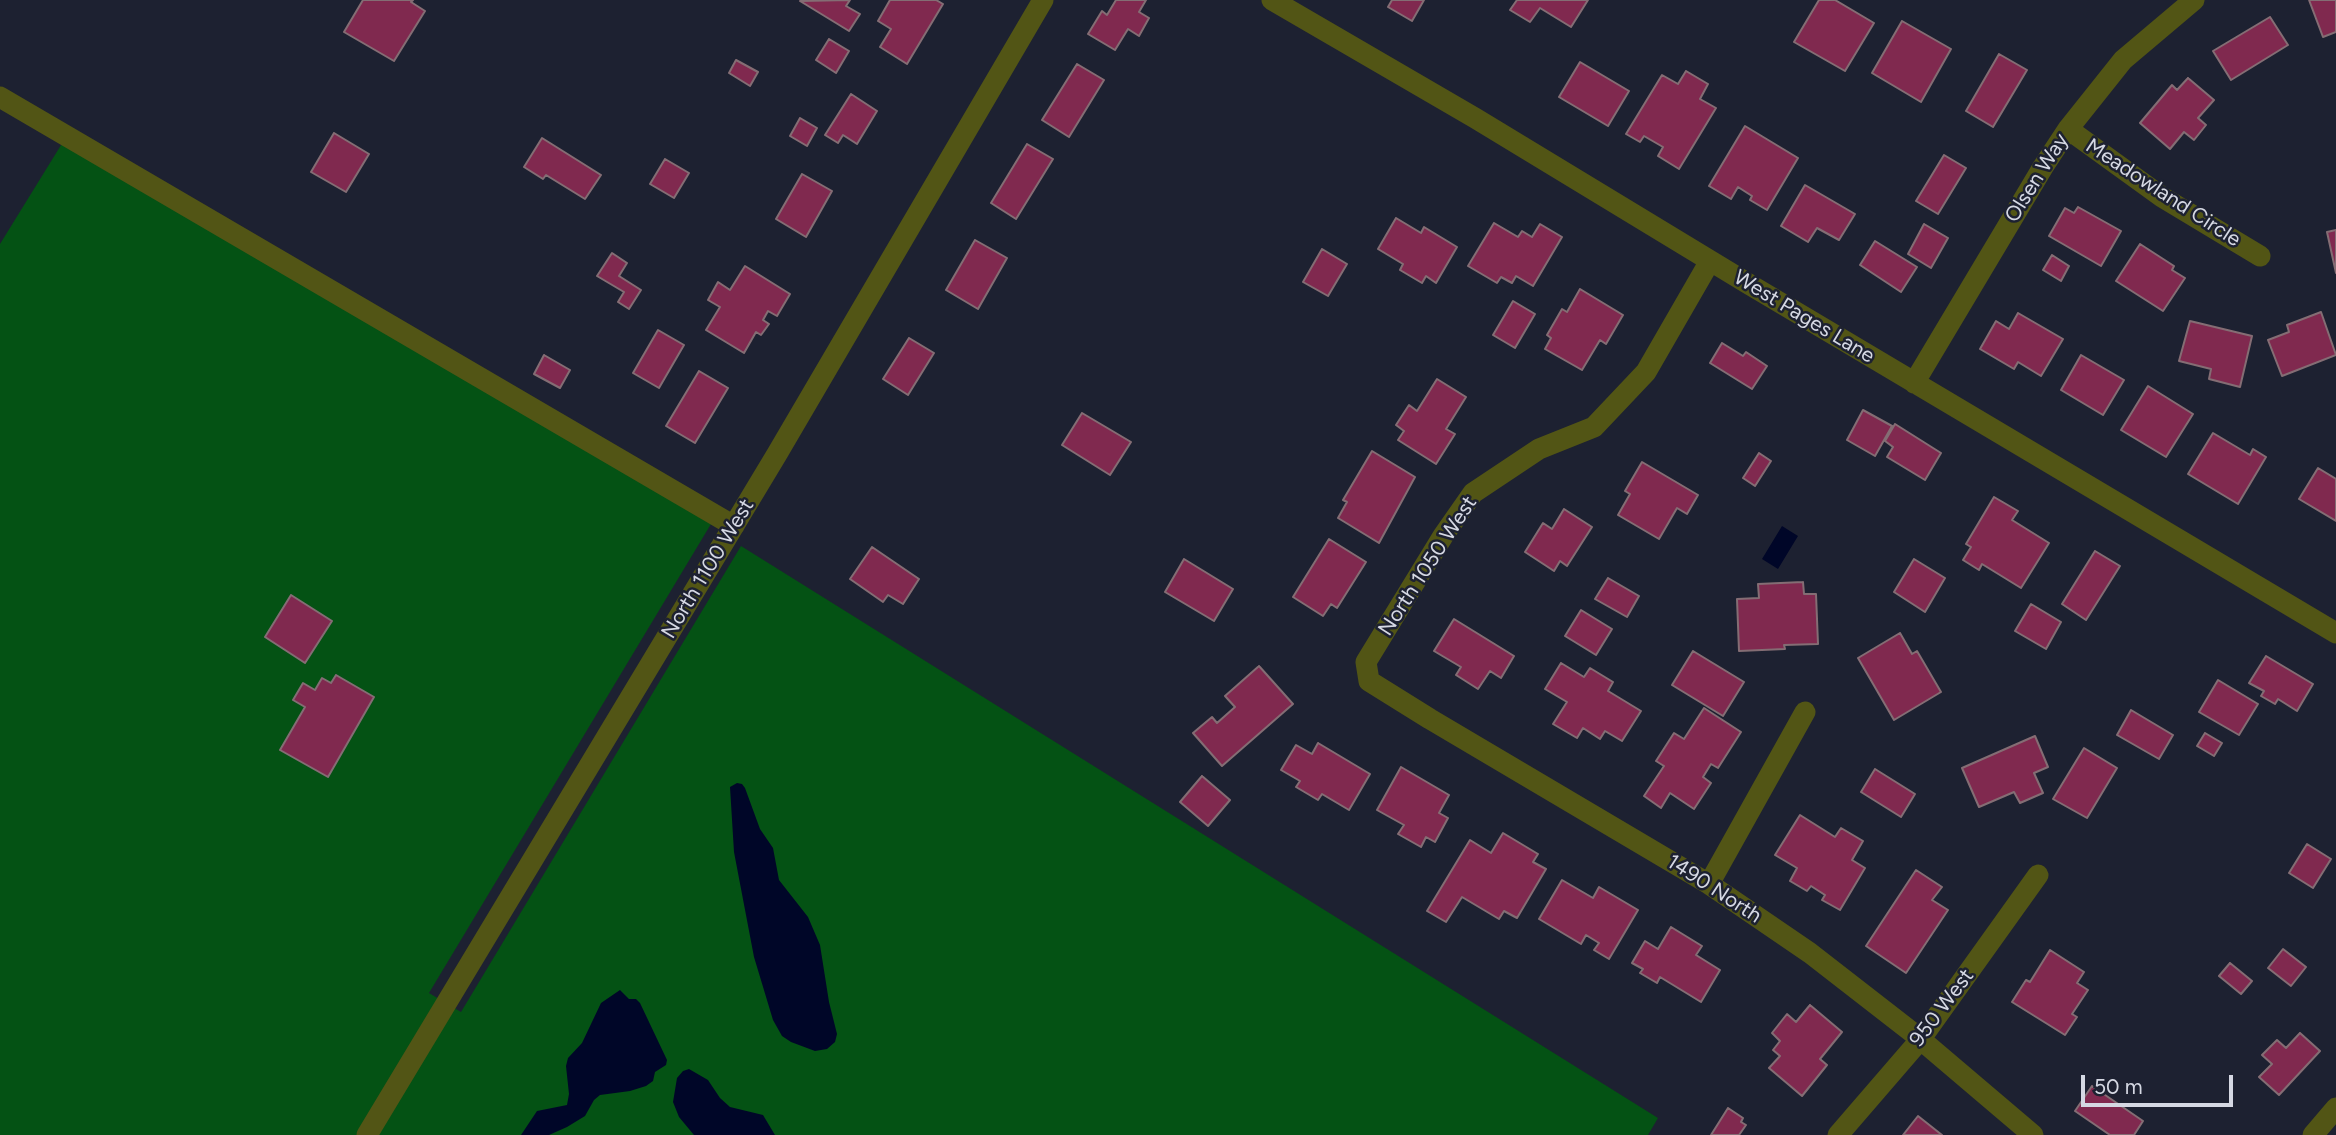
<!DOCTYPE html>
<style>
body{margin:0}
#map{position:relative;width:2336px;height:1135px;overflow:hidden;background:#1d2131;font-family:Figtree,sans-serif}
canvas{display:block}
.scale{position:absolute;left:2081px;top:1075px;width:152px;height:32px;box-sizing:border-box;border:4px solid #d5d8e3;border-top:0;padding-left:9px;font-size:21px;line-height:24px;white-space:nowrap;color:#d5d8e3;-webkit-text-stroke:5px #1d2131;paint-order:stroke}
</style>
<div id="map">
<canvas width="2336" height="1135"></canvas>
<div class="scale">50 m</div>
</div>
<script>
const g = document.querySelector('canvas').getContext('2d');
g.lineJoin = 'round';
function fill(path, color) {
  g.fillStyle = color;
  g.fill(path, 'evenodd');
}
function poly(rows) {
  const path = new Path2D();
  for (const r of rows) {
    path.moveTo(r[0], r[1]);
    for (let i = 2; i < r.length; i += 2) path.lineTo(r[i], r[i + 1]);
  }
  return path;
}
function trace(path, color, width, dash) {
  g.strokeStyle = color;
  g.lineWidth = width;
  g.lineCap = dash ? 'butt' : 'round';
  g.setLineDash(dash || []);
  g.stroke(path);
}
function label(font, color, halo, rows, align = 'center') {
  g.font = font + ' Figtree,sans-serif';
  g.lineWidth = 5;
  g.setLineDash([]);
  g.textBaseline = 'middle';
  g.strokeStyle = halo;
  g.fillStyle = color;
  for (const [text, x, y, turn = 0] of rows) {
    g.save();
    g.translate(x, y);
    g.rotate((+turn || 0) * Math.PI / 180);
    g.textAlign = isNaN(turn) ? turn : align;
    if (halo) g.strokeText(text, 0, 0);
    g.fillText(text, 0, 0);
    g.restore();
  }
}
const green = poly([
 [66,137,711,524,429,993,461,1012,741,546,1658,1118,1648,1135,0,1135,0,244]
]);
const water = poly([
 [1782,526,1798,536,1778,569,1762,559],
 [737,783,742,784,745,788,760,829,773,848,779,880,808,917,820,945,829,1002,837,1034,835,1042,827,1049,815,1051,791,1042,782,1036,773,1020,754,957,734,852,730,787],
 [620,990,629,999,636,999,640,1003,667,1060,666,1065,655,1072,653,1081,646,1086,630,1091,600,1095,594,1100,585,1116,567,1127,549,1135,521,1135,537,1111,567,1105,569,1094,566,1066,568,1058,582,1043,601,1003],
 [689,1069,708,1080,720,1098,730,1107,763,1115,775,1135,694,1135,679,1117,673,1102,677,1078,683,1071]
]);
const building = poly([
 [363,0,413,0,411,2,425,11,394,61,344,32,363,0],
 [850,0,846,6,860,14,849,31,800,1,850,0],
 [890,0,936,0,943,4,907,64,880,47,891,29,878,21,890,0],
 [1116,0,1146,0,1139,12,1149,18,1139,36,1128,29,1115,50,1088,34,1102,11,1107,15,1116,0],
 [1392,0,1424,0,1412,21,1388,7,1392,0],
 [1517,0,1588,0,1571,27,1540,8,1530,22,1510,10,1517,0],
 [1819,0,1835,0,1874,23,1845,71,1794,42,1819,0],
 [2309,0,2336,0,2336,32,2323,37,2309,0],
 [2270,17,2288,45,2231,80,2213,51,2270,17],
 [1902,21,1951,49,1921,102,1872,73,1902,21],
 [829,39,849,51,836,73,816,60,829,39],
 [1999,54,2027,70,1993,127,1966,111,1999,54],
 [736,60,758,72,750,86,729,73,736,60],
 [1580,62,1629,91,1608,126,1559,97,1580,62],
 [1077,64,1104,80,1069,137,1042,120,1077,64],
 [1686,71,1708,84,1700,99,1716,108,1679,169,1658,156,1663,147,1644,136,1640,142,1626,134,1662,75,1678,84,1686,71],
 [2188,78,2214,100,2198,118,2206,125,2194,140,2184,132,2170,149,2140,123,2172,85,2177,90,2188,78],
 [851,94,877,111,857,144,843,135,838,143,825,135,851,94],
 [800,118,817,128,807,146,790,136,800,118],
 [1745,126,1798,158,1767,210,1750,200,1752,196,1738,187,1731,199,1709,186,1745,126],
 [334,133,369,154,346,192,311,172,334,133],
 [542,138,601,175,585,199,546,175,543,179,524,167,542,138],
 [1027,144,1053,159,1016,219,991,203,1027,144],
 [1944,155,1966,168,1938,214,1916,201,1944,155],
 [665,159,689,173,674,198,650,184,665,159],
 [802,174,832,191,806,237,776,219,802,174],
 [1805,185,1855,214,1839,240,1817,228,1808,242,1781,226,1805,185],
 [2078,207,2121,231,2101,266,2049,236,2065,208,2074,213,2078,207],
 [1396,218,1421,233,1424,227,1457,247,1436,283,1426,276,1422,283,1400,270,1403,264,1378,249,1396,218],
 [1494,223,1518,237,1522,231,1532,237,1540,224,1562,237,1533,286,1516,276,1512,283,1501,277,1497,283,1468,266,1494,223],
 [1924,224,1948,238,1931,268,1908,254,1924,224],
 [2336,230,2336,273,2327,232,2336,230],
 [975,240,1007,258,978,309,946,290,975,240],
 [1875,241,1917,267,1901,292,1860,265,1875,241],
 [2140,244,2174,266,2172,270,2185,278,2163,311,2116,281,2140,244],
 [1322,249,1347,264,1328,296,1303,282,1322,249],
 [612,253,627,263,619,276,641,290,629,309,618,302,624,292,597,276,612,253],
 [2052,255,2069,266,2061,281,2043,270,2052,255],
 [745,266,790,294,777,316,768,311,763,320,769,324,761,335,756,332,744,353,706,330,720,307,708,300,718,282,730,290,745,266],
 [1580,289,1623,315,1606,344,1600,340,1582,370,1545,349,1551,338,1547,335,1562,309,1567,312,1580,289],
 [1513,301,1535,314,1515,348,1493,335,1513,301],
 [2321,312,2336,355,2282,376,2268,340,2289,332,2287,325,2321,312],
 [2018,313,2063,339,2041,376,2018,362,2014,369,1980,349,1996,321,2009,329,2018,313],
 [2190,321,2252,336,2240,387,2209,379,2211,369,2179,361,2190,321],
 [658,330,684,345,659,388,633,373,658,330],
 [909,338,934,353,908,395,883,379,909,338],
 [1722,343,1743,356,1746,352,1767,366,1752,389,1710,363,1722,343],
 [544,355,570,370,560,388,534,374,544,355],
 [2081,355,2124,380,2103,415,2061,390,2081,355],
 [699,371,728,388,695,443,666,426,699,371],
 [1437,379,1466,397,1446,429,1455,434,1436,464,1398,440,1404,431,1396,425,1409,405,1417,411,1437,379],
 [2148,386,2193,414,2166,457,2121,430,2148,386],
 [1863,410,1892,426,1875,456,1847,440,1863,410],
 [1082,413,1131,442,1110,475,1062,445,1082,413],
 [1895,424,1941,453,1925,480,1887,457,1893,447,1885,441,1895,424],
 [2213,433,2250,455,2253,449,2266,457,2238,504,2188,474,2213,433],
 [1372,451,1415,477,1379,543,1338,518,1347,502,1343,500,1372,451],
 [1759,453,1771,461,1755,486,1743,478,1759,453],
 [1642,462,1698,495,1687,514,1677,508,1659,539,1618,515,1630,494,1625,491,1642,462],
 [2318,468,2336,479,2336,521,2299,499,2318,468],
 [1994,497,2018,511,2012,520,2049,543,2021,588,1982,564,1979,570,1963,560,1971,547,1966,544,1994,497],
 [1564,509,1592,527,1567,566,1560,561,1554,571,1525,552,1543,523,1552,529,1564,509],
 [1329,539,1366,562,1337,608,1331,604,1323,616,1293,597,1329,539],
 [872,547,919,579,903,604,888,595,883,602,850,579,872,547],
 [2095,551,2120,566,2086,620,2062,604,2095,551],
 [1184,559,1233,589,1214,621,1165,592,1184,559],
 [1914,559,1945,578,1925,612,1894,592,1914,559],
 [1608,578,1639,596,1627,617,1595,599,1608,578],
 [1803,582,1804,594,1816,594,1818,644,1784,645,1785,649,1739,651,1737,599,1759,598,1758,584,1803,582],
 [291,595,332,621,305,663,265,637,291,595],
 [2031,604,2061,622,2046,649,2015,631,2031,604],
 [1581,610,1612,629,1596,655,1565,636,1581,610],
 [1454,619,1514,656,1501,678,1490,671,1478,689,1456,675,1461,667,1434,651,1454,619],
 [1900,633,1912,654,1917,651,1941,692,1894,720,1858,658,1900,633],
 [1693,651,1744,682,1723,716,1672,685,1693,651],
 [2266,656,2313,684,2297,711,2278,699,2275,704,2261,696,2264,691,2249,683,2266,656],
 [1561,663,1584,677,1590,668,1613,682,1608,691,1641,711,1622,741,1605,731,1600,739,1583,728,1577,738,1553,724,1567,702,1545,689,1561,663],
 [1259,666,1293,704,1222,766,1193,733,1212,717,1217,723,1235,707,1225,696,1259,666],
 [336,675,374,697,328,777,280,750,305,707,293,700,303,683,315,690,322,678,331,683,336,675],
 [2218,680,2258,704,2239,735,2199,712,2218,680],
 [1704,708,1741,732,1718,768,1711,764,1703,777,1711,783,1694,809,1670,793,1661,808,1644,796,1664,766,1656,761,1674,733,1684,739,1704,708],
 [2131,710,2173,735,2159,759,2117,735,2131,710],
 [2205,733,2222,743,2214,756,2197,746,2205,733],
 [2035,736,2048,767,2034,773,2043,793,2020,803,2014,792,1979,807,1962,768,2035,736],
 [1318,743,1370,774,1349,810,1322,794,1318,800,1296,787,1300,781,1281,770,1296,745,1312,754,1318,743],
 [2084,748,2117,768,2087,818,2053,799,2084,748],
 [1401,767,1449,795,1439,813,1448,818,1435,842,1426,837,1421,847,1398,834,1404,825,1377,810,1401,767],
 [1875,769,1915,794,1901,817,1861,792,1875,769],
 [1202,776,1230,800,1208,826,1180,802,1202,776],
 [1800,815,1835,837,1841,828,1863,841,1852,860,1865,868,1840,910,1822,900,1825,895,1811,886,1807,891,1790,881,1797,868,1775,855,1800,815],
 [1503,833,1538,854,1533,862,1546,869,1517,918,1504,911,1499,919,1462,897,1446,922,1427,911,1470,840,1491,853,1503,833],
 [2307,844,2331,859,2313,888,2289,873,2307,844],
 [1916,870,1942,887,1932,900,1948,910,1906,973,1866,946,1916,870],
 [1562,880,1593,898,1599,887,1638,910,1609,959,1594,950,1599,943,1586,935,1581,944,1539,919,1562,880],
 [1671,927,1702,946,1696,955,1720,970,1701,1002,1660,977,1657,983,1640,973,1643,969,1632,963,1645,941,1658,949,1671,927],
 [2283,949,2306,967,2291,986,2268,968,2283,949],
 [2050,950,2084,972,2077,983,2088,990,2072,1014,2077,1017,2065,1035,2012,1002,2026,980,2030,982,2050,950],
 [2230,963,2252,981,2241,994,2219,976,2230,963],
 [1810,1005,1842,1032,1820,1059,1827,1065,1802,1096,1769,1068,1780,1056,1773,1050,1780,1041,1772,1033,1787,1014,1796,1022,1810,1005],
 [2300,1033,2320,1051,2279,1095,2259,1077,2272,1064,2262,1055,2277,1040,2286,1048,2300,1033],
 [2092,1086,2143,1121,2134,1135,2110,1135,2075,1111,2092,1086],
 [1728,1108,1743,1118,1741,1122,1746,1125,1739,1135,1711,1135,1728,1108],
 [1918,1116,1942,1135,1903,1135,1918,1116]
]);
const minor = poly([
 [1272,0,1475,118,1747,283,2336,633],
 [0,97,734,526],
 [2068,129,2162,197,2260,256],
 [1710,261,1646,372,1594,427,1539,449,1473,493,1443,536,1366,662,1369,681,1430,719,1709,884,1810,953,1913,1033,2033,1135],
 [1914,383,2043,167,2068,129,2123,60,2194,0],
 [1709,884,1805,712],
 [367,1135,777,454,1043,0],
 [1838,1135,1920,1040,2038,875],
 [2313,1135,2336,1108]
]);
const streetNames = [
 ["Olsen Way",2037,178,-58],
 ["Meadowland Circle",2163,193,33],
 ["West Pages Lane",1804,317,31],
 ["North 1050 West",1428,566,-57],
 ["North 1100 West",708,569,-59],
 ["1490 North",1714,889,33],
 ["950 West",1942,1008,-53]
];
fill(green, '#045214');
fill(water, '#000628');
fill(building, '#80294f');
trace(building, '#846d74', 2);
trace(minor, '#525515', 21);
label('21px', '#d5d8e3', '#1d2131', streetNames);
</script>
